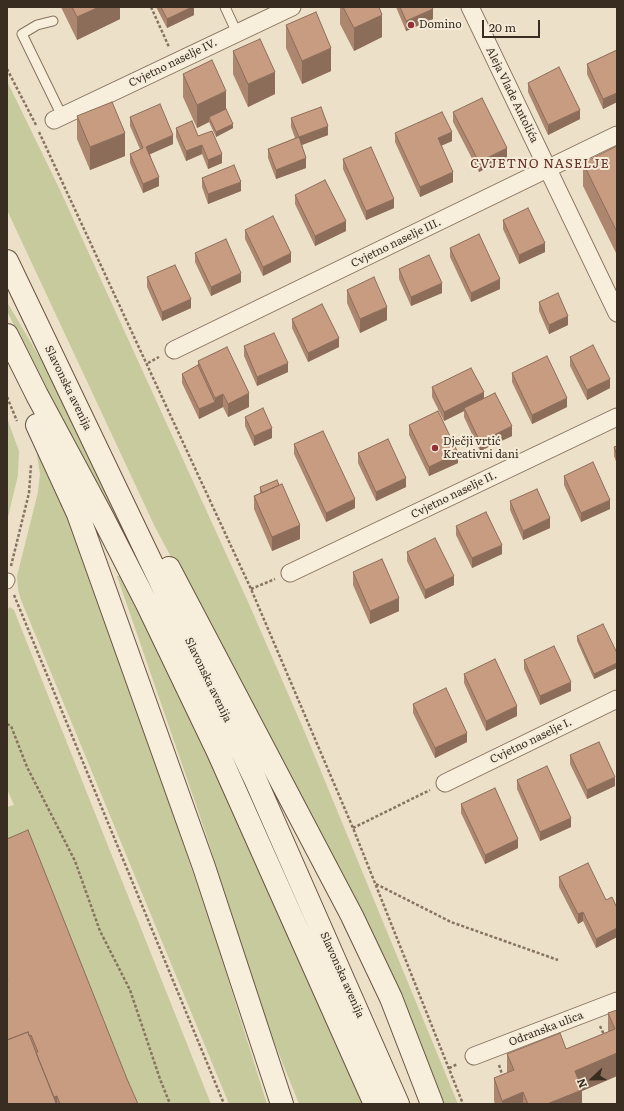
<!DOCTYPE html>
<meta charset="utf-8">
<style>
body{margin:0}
#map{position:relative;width:624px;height:1111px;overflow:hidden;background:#ece0c9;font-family:Literata,serif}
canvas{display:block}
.frame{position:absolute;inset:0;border:8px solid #392c21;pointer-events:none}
.north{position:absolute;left:572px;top:1059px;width:40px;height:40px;-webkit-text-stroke:3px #f4ebd8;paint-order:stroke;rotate:248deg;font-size:11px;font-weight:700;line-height:16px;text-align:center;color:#392c21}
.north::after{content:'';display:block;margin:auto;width:14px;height:18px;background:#392c21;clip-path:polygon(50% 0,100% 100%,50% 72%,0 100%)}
.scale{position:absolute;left:482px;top:20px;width:58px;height:18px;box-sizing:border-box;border:2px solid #392c21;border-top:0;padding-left:5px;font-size:12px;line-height:14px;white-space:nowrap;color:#392c21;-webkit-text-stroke:3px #f4ebd8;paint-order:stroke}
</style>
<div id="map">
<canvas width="624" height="1111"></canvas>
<div class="frame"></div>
<div class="north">N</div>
<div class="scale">20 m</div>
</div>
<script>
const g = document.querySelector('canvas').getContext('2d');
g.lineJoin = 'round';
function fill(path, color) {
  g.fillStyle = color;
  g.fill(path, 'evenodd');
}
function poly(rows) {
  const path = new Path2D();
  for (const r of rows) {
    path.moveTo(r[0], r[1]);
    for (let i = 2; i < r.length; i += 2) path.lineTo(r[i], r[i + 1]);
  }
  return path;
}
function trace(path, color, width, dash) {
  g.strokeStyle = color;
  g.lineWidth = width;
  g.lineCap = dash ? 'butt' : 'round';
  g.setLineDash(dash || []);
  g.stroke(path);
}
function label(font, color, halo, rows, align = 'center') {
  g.font = font + ' Literata,serif';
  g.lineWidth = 4;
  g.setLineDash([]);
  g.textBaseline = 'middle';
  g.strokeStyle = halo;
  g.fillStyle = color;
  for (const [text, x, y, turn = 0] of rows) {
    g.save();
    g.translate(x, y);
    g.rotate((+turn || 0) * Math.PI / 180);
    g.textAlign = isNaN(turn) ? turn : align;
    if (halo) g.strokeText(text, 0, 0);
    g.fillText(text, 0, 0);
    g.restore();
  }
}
const green = poly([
 [7,81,60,190,249,604,306,735,458,1104,444,1104,432,1075,211,632,155,527,7,210],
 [7,302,66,402,207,697,389,1104,386,1104,308,924,221,735,119,524,40,379,7,311],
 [7,418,19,451,18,475,7,521],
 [35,442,55,480,130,687,217,944,267,1104,229,1104,21,600,18,590,17,576,38,492,40,474],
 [117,576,123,576,216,765,364,1104,299,1104,269,1029,204,828],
 [10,607,14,610,211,1104,130,1104,7,856,7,807,14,805,7,789,7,610]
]);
const path = poly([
 [151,7,169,47],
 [7,69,36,125],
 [39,132,251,589,353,828,463,1104],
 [148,363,159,357],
 [7,397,17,421],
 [11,566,29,493,31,465],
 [251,589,275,579],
 [14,595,224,1104],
 [7,724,11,726,27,767,75,861,100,931,130,990,160,1079,170,1104],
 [353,828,430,790],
 [376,884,451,922,558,960],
 [600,1026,605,1037],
 [499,1065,503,1077],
 [449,1068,458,1064]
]);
const service = poly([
 [225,7,237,33],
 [53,21,37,25,22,34,62,116]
]);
const pedestrian = poly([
 [7,582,8,580]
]);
const minor = poly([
 [470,7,617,313],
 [54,120,292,7],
 [174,350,617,135],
 [290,573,617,417],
 [445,783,617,699],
 [474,1056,617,1001]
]);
const secondary = poly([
 [7,261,256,781,398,1104],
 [7,335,37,395,103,518,147,604,218,752,375,1104],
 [37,425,78,514,204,867,282,1104],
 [169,568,352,916,391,998,432,1104]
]);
const wall = poly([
 [61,7,120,7,120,19,77,40],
 [156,7,194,7,194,15,167,28],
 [340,7,379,7,382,37,354,51,340,24],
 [396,7,432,7,433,19,406,31],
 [286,25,331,71,302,84,286,48],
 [617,50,617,102,603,109,587,74,587,64],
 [233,51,275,94,248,107,233,74],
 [183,74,226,109,233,128,216,137,209,122,197,128,183,97],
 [528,83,580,119,548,135,528,92],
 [453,112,507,157,479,172,453,122],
 [77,116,125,156,90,170,77,139],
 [130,117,173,144,150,154,159,186,143,193,130,163,130,154,140,149,130,126],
 [291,118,328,135,302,145,306,168,276,179,268,158,268,149,295,138,291,127],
 [176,128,198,136,222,163,208,169,202,154,186,161,176,137],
 [395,133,452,141,441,146,453,182,420,197,395,142],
 [617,147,617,255,583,186,583,163],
 [343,159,394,208,366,220,343,169],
 [202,178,241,191,208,204,202,187],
 [295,195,346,231,315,246,295,204],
 [503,220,545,252,519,264,503,229],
 [245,230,291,262,263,276,245,239],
 [450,248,500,289,471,302,450,257],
 [195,253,241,282,211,296,195,262],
 [399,269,442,293,411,306,399,279],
 [147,277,191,308,162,321,147,287],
 [347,290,387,320,360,333,347,303],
 [539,302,568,325,549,334,539,311],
 [292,319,339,347,308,362,292,328],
 [244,346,288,372,257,386,244,356],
 [570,357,610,388,587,400,570,366],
 [198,361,249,407,228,417,223,407,199,419,182,383,182,374,198,365],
 [512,373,567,407,532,424,512,382],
 [432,387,484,398,512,436,480,451,464,417,464,411,444,421,432,397],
 [245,417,272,438,254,446,245,426],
 [409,425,458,463,429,476,409,435],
 [294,444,355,508,326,522,294,454],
 [617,446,617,464,614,456,614,447],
 [358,453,406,487,376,501,358,463],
 [564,476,610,509,581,522,564,485],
 [260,487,300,539,272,551,254,509,254,496,260,493],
 [510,501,550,528,523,540,510,510],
 [456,526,502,554,472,568,456,535],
 [407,552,454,585,425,599,407,561],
 [353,572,399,611,370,624,353,585],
 [577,636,617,653,617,668,594,679,577,641],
 [524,660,571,691,540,705,524,669],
 [464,674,517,716,486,731,464,683],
 [413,704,467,742,435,758,413,713],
 [570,755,615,786,587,799,570,764],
 [517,780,571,827,540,841,517,789],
 [461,804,518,848,485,864,461,813],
 [7,839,127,1079,138,1104,7,1104],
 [559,877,606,900,617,908,617,937,596,948,583,921,578,924,559,887],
 [617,1010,617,1076,582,1091,582,1104,495,1104,494,1101,494,1078,507,1073,507,1054,566,1049,608,1032,608,1013]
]);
const shadedWall = poly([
 [99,7,120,7,120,19,77,40,77,17],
 [192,7,194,7,194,15,167,28,167,19],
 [433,9,433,19,406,31,406,21],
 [382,15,382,37,354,51,354,28],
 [331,48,331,71,302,84,302,61],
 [275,72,275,94,248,107,248,84],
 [226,91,226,114,209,117,209,122,197,128,197,105],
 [617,93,617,102,603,109,603,99],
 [580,110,580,119,548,135,548,125],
 [233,124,233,128,216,137,216,132],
 [328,126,328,135,299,146,299,137],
 [452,132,452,141,438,147,438,138],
 [125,133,125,156,90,170,90,147],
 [173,135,173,144,146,156,146,147],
 [202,145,202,154,186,161,186,151],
 [507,148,507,157,479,172,479,162],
 [222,154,222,163,208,169,208,160],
 [306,158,306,168,276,179,276,170],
 [453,172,453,182,420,197,420,187],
 [159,177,159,186,143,193,143,184],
 [241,182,241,191,208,204,208,194],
 [394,199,394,208,366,220,366,211],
 [346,221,346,231,315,246,315,236],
 [545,243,545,252,519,264,519,255],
 [291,253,291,262,263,276,263,267],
 [241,273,241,282,211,296,211,287],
 [500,279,500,289,471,302,471,293],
 [442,283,442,293,411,306,411,297],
 [191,299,191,308,162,321,162,312],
 [387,307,387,320,360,333,360,319],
 [568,316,568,325,549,334,549,325],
 [339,338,339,347,308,362,308,353],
 [288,363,288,372,257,386,257,377],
 [610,379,610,388,587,400,587,390],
 [484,392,484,401,464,408,464,411,444,421,444,412],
 [249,393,249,407,228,417,228,404],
 [223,394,223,407,199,419,199,409,215,402,215,398],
 [567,398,567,407,532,424,532,415],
 [512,426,512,436,480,451,480,442],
 [272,428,272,438,254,446,254,436],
 [458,453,458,463,429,476,429,467],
 [406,478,406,487,376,501,376,492],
 [355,499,355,508,326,522,326,513],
 [610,500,610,509,581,522,581,513],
 [550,518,550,528,523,540,523,531],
 [300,525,300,539,272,551,272,537],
 [502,545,502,554,472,568,472,558],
 [454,576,454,585,425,599,425,590],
 [399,598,399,611,370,624,370,611],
 [617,663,617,668,594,679,594,674],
 [571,682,571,691,540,705,540,696],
 [517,706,517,716,486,731,486,721],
 [467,733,467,742,435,758,435,748],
 [615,777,615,786,587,799,587,790],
 [571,818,571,827,540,841,540,832],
 [518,839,518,848,485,864,485,855],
 [583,912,583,921,578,924,578,914],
 [617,928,617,937,596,948,596,939],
 [617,1053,617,1076,582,1091,582,1104,547,1104,575,1071],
 [523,1092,523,1104,502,1104,502,1101],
 [57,1096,57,1104,49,1104,49,1099]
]);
const building = poly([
 [72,7,99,7,77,17,72,7],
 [161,7,192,7,167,19,161,7],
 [343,7,379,7,382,15,354,28,343,7],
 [400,7,432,7,433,9,406,21,400,7],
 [316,12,331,48,302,61,286,25,316,12],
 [260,39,275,72,248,84,233,51,260,39],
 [617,50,617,93,603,99,587,64,617,50],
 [212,60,226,91,197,105,183,74,212,60],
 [559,67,580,110,548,125,528,83,559,67],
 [482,98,507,148,479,162,453,112,482,98],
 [112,102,125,133,90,147,77,116,112,102],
 [160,104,173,135,146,147,159,177,143,184,130,154,143,148,130,117,160,104],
 [321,107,328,126,299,137,306,158,276,170,268,149,299,137,291,118,321,107],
 [226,109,233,124,216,132,209,117,226,109],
 [442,112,452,132,438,138,453,172,420,187,395,133,442,112],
 [192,121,198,136,212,131,222,154,208,160,202,145,186,151,176,128,192,121],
 [617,146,617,232,583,163,617,146],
 [371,147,394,199,366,211,343,159,371,147],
 [234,165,241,182,208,194,202,178,234,165],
 [325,180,346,221,315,236,295,195,325,180],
 [528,208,545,243,519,255,503,220,528,208],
 [273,216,291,253,263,267,245,230,273,216],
 [479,234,500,279,471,293,450,248,479,234],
 [226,239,241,273,211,287,195,253,226,239],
 [429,255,442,283,411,297,399,269,429,255],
 [175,265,191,299,162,312,147,277,175,265],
 [374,277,387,307,360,319,347,290,374,277],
 [558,293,568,316,549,325,539,302,558,293],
 [322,304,339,338,308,353,292,319,322,304],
 [274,333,288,363,257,377,244,346,274,333],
 [593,345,610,379,587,390,570,357,593,345],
 [227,347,249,393,228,404,223,394,215,398,198,361,227,347],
 [547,356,567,398,532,415,512,373,547,356],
 [198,365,215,402,199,409,182,374,198,365],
 [471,368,484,392,444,412,432,387,471,368],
 [495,393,512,426,480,442,464,408,495,393],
 [263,408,272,428,254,436,245,417,263,408],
 [438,411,458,453,429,467,409,425,438,411],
 [323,431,355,499,326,513,294,444,323,431],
 [388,439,406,478,376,492,358,453,388,439],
 [617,446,617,455,614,447,617,446],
 [593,462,610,500,581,513,564,476,593,462],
 [277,480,279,485,262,493,260,487,277,480],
 [282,484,300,525,272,537,254,496,282,484],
 [537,489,550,518,523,531,510,501,537,489],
 [486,512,502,545,472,558,456,526,486,512],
 [435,538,454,576,425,590,407,552,435,538],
 [382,559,399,598,370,611,353,572,382,559],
 [603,624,617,653,617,663,594,674,577,636,603,624],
 [554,646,571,682,540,696,524,660,554,646],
 [495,659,517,706,486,721,464,674,495,659],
 [446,688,467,733,435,748,413,704,446,688],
 [599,742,615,777,587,790,570,755,599,742],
 [547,766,571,818,540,832,517,780,547,766],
 [495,788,518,839,485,855,461,804,495,788],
 [28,830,127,1079,138,1104,60,1104,57,1096,54,1097,36,1053,38,1052,31,1035,29,1036,28,1032,7,1040,7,980,8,980,7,978,7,839,28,830],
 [588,863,606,900,612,897,617,908,617,928,596,939,583,912,578,914,559,877,588,863],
 [617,1010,617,1053,575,1071,582,1090,547,1104,528,1104,523,1092,502,1101,494,1078,514,1070,507,1054,560,1033,566,1049,615,1029,608,1013,617,1010],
 [28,1032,56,1103,54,1104,7,1104,7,1040,28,1032]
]);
const markers = [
 [411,25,4,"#923237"],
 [435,448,4,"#923237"]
];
const poiNames = [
 ["Domino",419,25],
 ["Dječji vrtić",443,442],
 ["Kreativni dani",443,455]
];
const streetNames = [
 ["Cvjetno naselje IV.",173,63,-26],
 ["Aleja Vlade Antolića",512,95,64],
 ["Cvjetno naselje III.",396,243,-26],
 ["Slavonska avenija",68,388,64],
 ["Cvjetno naselje II.",454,495,-26],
 ["Slavonska avenija",208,680,64],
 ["Cvjetno naselje I.",531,741,-26],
 ["Slavonska avenija",342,975,66],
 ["Odranska ulica",546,1029,-21]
];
const quarterNames = [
 ["CVJETNO NASELJE",540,164]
];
fill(green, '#c6ca9d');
trace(service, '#87735f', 11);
trace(pedestrian, '#87735f', 15);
trace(minor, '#87735f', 19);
trace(secondary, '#695442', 24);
trace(path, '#87735f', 2.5, [3, 2]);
trace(service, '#f7eedc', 9);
trace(pedestrian, '#f7eedc', 13);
trace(minor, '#f7eedc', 17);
trace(secondary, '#f7eedc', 22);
fill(wall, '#ac866f');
fill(shadedWall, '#8c6d5a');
fill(building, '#c89c81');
trace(building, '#8c6d5a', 1);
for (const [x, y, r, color] of markers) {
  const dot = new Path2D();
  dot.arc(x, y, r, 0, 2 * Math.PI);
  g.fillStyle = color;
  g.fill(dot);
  trace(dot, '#f4ebd8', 1.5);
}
label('11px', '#392c21', '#f4ebd8', poiNames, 'left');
label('11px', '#392c21', '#f4ebd8', streetNames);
g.letterSpacing = '1px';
label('13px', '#632e23', '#f4ebd8', quarterNames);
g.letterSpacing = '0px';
</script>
